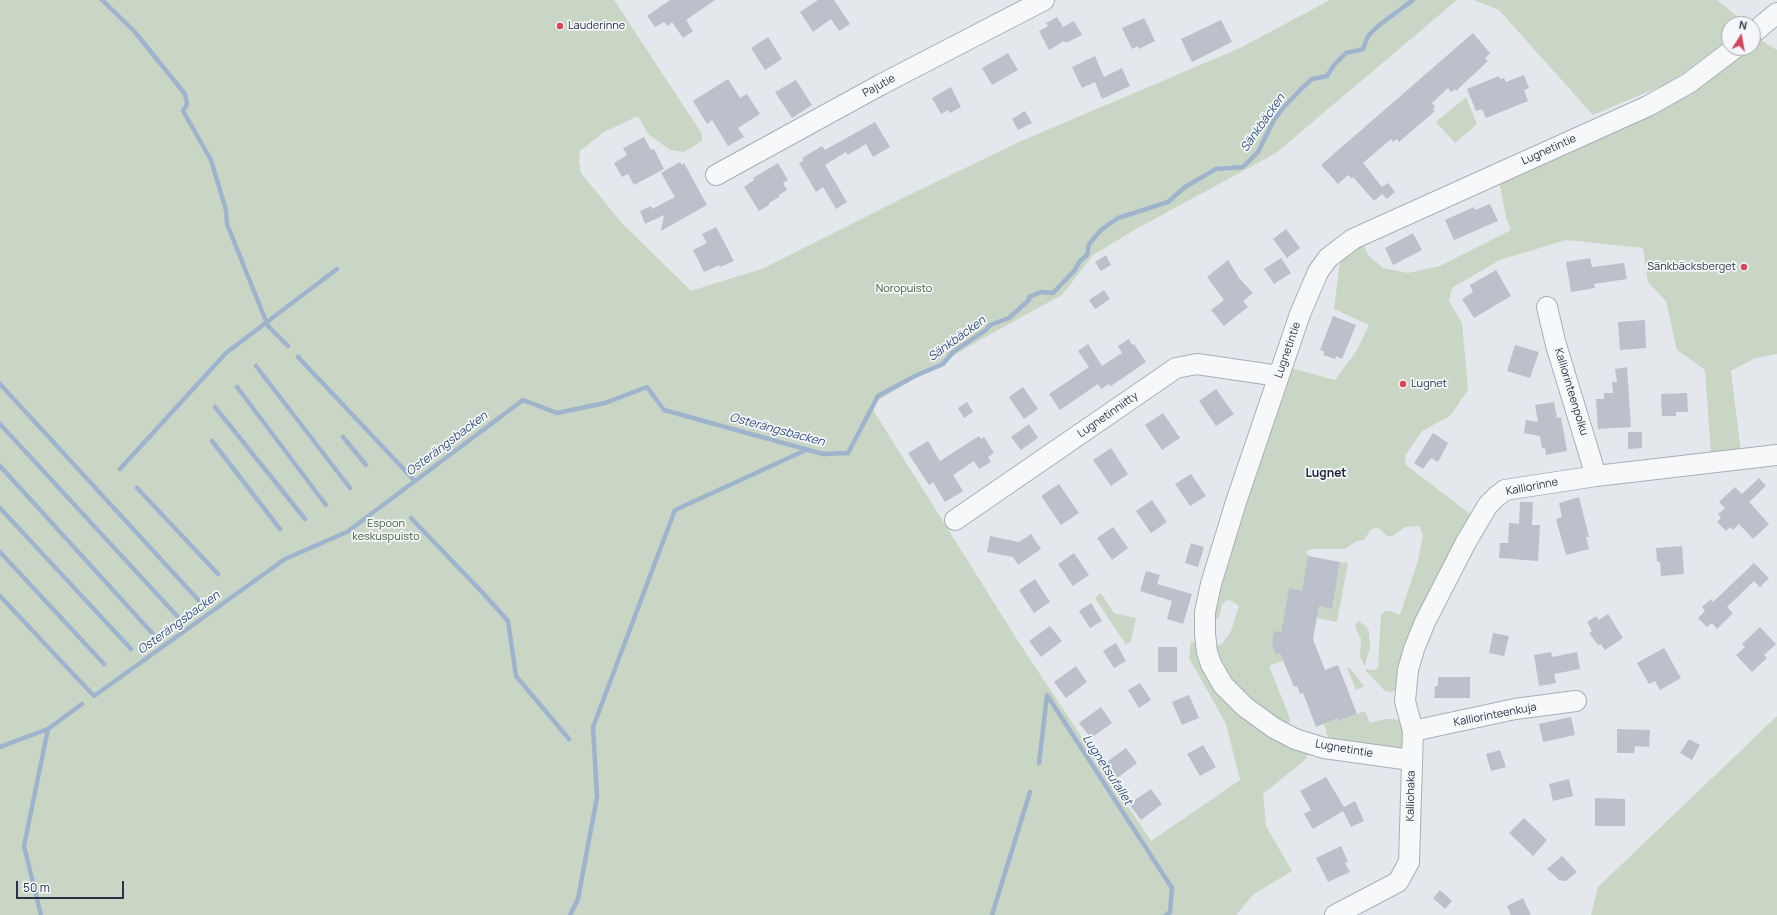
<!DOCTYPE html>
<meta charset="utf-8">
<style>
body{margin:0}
#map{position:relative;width:1777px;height:915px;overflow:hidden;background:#e4e7ec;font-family:Manrope,sans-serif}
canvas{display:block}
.north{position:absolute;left:1721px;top:16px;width:40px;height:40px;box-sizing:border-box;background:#f4f6f9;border:1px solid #a4a8b1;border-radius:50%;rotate:11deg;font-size:11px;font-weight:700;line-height:16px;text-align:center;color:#2b3445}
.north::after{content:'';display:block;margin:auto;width:14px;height:18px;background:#d1495b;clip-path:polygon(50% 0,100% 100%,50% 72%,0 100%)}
.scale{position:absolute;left:16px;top:881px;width:108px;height:18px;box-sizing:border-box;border:2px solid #2b3445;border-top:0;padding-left:5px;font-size:12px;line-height:14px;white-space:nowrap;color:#2b3445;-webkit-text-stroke:3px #f4f6f9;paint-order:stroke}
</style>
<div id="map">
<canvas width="1777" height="915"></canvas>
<div class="north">N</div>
<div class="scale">50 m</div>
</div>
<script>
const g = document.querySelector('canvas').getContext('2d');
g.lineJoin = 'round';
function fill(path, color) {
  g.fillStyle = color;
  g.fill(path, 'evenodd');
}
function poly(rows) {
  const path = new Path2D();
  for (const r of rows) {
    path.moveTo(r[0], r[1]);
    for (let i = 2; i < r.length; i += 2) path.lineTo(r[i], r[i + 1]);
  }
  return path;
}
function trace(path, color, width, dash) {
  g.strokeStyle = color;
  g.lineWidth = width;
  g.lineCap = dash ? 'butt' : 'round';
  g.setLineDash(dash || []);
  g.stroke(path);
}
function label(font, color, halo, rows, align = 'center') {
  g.font = font + ' Manrope,sans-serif';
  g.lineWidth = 3.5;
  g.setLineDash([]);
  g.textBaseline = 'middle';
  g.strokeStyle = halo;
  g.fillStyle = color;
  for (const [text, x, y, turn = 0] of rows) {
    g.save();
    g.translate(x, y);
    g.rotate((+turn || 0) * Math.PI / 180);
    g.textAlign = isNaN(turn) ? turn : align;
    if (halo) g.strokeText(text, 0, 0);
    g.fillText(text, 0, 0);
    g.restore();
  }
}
const green = poly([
 [0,0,614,0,702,134,702,141,684,152,670,150,648,134,638,116,604,132,580,151,579,162,581,173,620,221,691,291,764,268,907,196,1019,142,1240,48,1330,0,1457,0,1276,153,1138,228,1093,255,1062,295,987,336,870,405,1018,641,1151,841,1240,780,1226,724,1189,658,1191,641,1198,644,1215,683,1308,748,1307,758,1263,794,1266,826,1292,871,1254,894,1236,915,0,915],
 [1474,0,1717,0,1745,23,1744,24,1729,24,1729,39,1671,82,1593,115,1499,10],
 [1760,40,1777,50,1777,354,1755,358,1731,371,1741,452,1711,454,1705,370,1677,350,1666,301,1648,282,1643,248,1566,240,1500,260,1452,288,1449,301,1462,323,1468,390,1450,416,1422,431,1405,456,1406,465,1474,517,1399,690,1390,692,1385,691,1366,671,1366,668,1369,670,1374,670,1378,667,1381,615,1386,611,1391,611,1400,615,1418,561,1423,535,1419,526,1405,527,1393,536,1387,536,1379,528,1371,529,1364,540,1357,541,1345,549,1313,549,1305,551,1309,556,1302,591,1289,589,1281,632,1274,631,1272,644,1276,655,1280,653,1283,661,1269,666,1290,718,1287,729,1226,678,1212,648,1222,644,1231,631,1239,606,1230,600,1225,601,1222,605,1219,617,1212,624,1214,593,1287,367,1335,380,1357,350,1369,325,1334,309,1341,254,1361,239,1368,255,1383,268,1408,273,1440,266,1511,230,1506,217,1499,181,1673,100,1748,48,1753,48,1753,44],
 [1466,97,1477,124,1455,143,1436,122],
 [1340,562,1348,563,1337,622,1317,618,1319,606,1332,608],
 [1101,593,1114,613,1136,618,1131,641,1126,645,1095,598],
 [1358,621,1366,626,1369,631,1370,648,1366,660,1366,666,1363,663,1360,656,1361,639,1355,626],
 [1347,668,1351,669,1364,686,1356,690],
 [1365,711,1370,723,1386,719,1394,719,1404,722,1405,750,1330,744,1324,724,1338,718,1340,721],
 [1777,716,1777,915,1591,915,1598,887]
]);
const stream = poly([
 [102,0,134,31,185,94,187,104,183,111,211,160,226,210,227,224,268,326,288,346],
 [298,357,415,481],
 [256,366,350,488],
 [0,384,202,604],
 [237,387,326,505],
 [215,407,305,519],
 [0,424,178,617],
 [343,437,366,465],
 [212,441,280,529],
 [0,466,153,634],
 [120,469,226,353,337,269],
 [137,488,218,574],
 [0,508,131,649],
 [411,518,481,591,508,621,516,676,569,739],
 [0,552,104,664],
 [0,596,94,696,285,559,347,532,523,400,557,413,605,403,647,387,664,410,823,454,848,453,878,396,915,376,943,364,953,352,986,330,990,325,1009,318,1029,300,1029,297,1041,292,1053,293,1074,271,1080,261,1087,255,1089,244,1101,230,1118,218,1168,202,1185,187,1216,169,1243,167,1258,152,1274,120,1283,108,1301,89,1312,79,1327,76,1334,65,1346,53,1363,49,1368,36,1378,26,1413,0],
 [0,747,48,729,82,704],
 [1039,763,1047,695,1172,888,1170,912,1166,915],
 [41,915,24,846,48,729],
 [570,915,578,899,597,797,593,727,675,510,806,450],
 [992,915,1030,792]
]);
const building = poly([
 [670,0,715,0,686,20,693,31,683,38,672,22,668,26,664,22,655,27,647,16],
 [818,0,834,0,850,24,839,31,831,19,813,32,800,12],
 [1057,17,1063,27,1074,21,1082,35,1066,43,1064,41,1049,50,1039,31,1048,26,1046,23],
 [1144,18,1155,41,1139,49,1138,46,1132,49,1122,28],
 [1221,20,1232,42,1192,62,1181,39],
 [1473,33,1490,53,1485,58,1488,61,1456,91,1455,89,1451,92,1448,88,1432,103,1435,107,1433,109,1435,111,1399,142,1397,139,1393,142,1391,139,1363,163,1382,187,1388,183,1395,192,1387,199,1382,194,1374,201,1353,177,1352,179,1348,175,1338,184,1321,165],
 [768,37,782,59,765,70,751,48],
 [1008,53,1018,70,992,85,982,68],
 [1095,56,1104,77,1122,68,1130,86,1102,99,1095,82,1082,88,1072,67],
 [1524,75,1529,88,1524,90,1528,101,1486,118,1482,109,1476,111,1467,89,1499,76,1500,79,1504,78,1506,82],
 [728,79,740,98,747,94,760,114,738,128,744,137,728,146,712,120,707,124,693,101],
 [796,80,812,105,792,118,775,92],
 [951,87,961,107,950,113,948,110,941,114,932,98],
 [1025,111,1032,123,1018,130,1012,119],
 [875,122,890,147,873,157,866,144,848,155,846,152,825,165,847,202,836,209,823,187,816,192,799,163,804,160,802,158,822,146,825,150],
 [644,137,651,150,654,149,664,169,634,185,628,174,622,177,614,163,627,155,623,148],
 [680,162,682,165,684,163,707,205,661,231,664,215,645,224,640,211,651,206,652,209,675,197,661,173],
 [778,163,788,180,783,183,787,190,779,195,779,197,769,203,769,205,759,211,744,187,754,180,753,178],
 [1490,204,1498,221,1454,240,1445,220,1474,207,1475,210],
 [716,227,734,261,720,267,719,265,704,272,693,250,707,243,702,234],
 [1286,229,1300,248,1287,258,1273,239],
 [1413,233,1422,250,1393,265,1385,248],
 [1106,255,1111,265,1101,271,1095,262],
 [1281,258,1291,273,1274,284,1264,269],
 [1590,258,1592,267,1624,263,1627,279,1594,284,1595,288,1571,292,1566,262],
 [1228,260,1239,278,1253,293,1243,301,1248,307,1224,326,1211,310,1224,300,1207,277],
 [1496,270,1511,296,1474,318,1462,299,1473,292,1470,285],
 [1104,290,1110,299,1095,309,1089,300],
 [1333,316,1356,325,1342,359,1336,356,1335,359,1323,355,1325,352,1320,350],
 [1645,320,1646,348,1620,350,1618,322],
 [1129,339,1132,345,1134,344,1146,362,1111,386,1109,384,1101,389,1098,384,1060,410,1049,394,1089,367,1078,351,1088,344,1102,366,1122,353,1118,346],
 [1515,345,1539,352,1530,378,1507,371],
 [1627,367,1631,427,1598,429,1596,399,1604,399,1604,393,1613,393,1612,382,1617,382,1615,369],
 [1023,387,1038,409,1024,419,1009,397],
 [1216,389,1234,414,1216,426,1199,401],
 [1687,393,1688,412,1676,412,1676,416,1662,416,1661,394],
 [967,402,973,412,964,418,958,408],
 [1554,402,1557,418,1561,417,1567,451,1546,455,1545,448,1542,448,1540,436,1524,433,1526,420,1538,422,1535,405],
 [1163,413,1180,438,1162,450,1145,425],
 [1029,424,1038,438,1021,450,1011,437],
 [1628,432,1642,432,1642,448,1628,449],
 [1433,433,1448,443,1438,462,1431,458,1423,469,1414,463],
 [979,436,981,439,984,437,994,453,988,457,991,462,979,469,974,461,953,475,963,491,945,502,933,482,929,485,908,453,928,441,940,461],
 [1111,448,1128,474,1111,486,1093,460],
 [1191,474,1206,496,1190,506,1175,484],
 [1759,478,1766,486,1749,502,1769,524,1753,539,1739,524,1733,530,1730,527,1726,531,1717,522,1721,518,1718,514,1725,508,1719,502,1735,487,1742,494],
 [1059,484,1079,513,1061,525,1041,496],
 [1579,497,1589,537,1586,537,1589,549,1566,555,1556,519,1562,517,1559,503],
 [1152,500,1167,522,1151,533,1136,511],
 [1520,502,1533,502,1532,525,1540,525,1538,561,1499,558,1500,543,1508,543,1509,523,1519,524],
 [1113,527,1128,548,1112,560,1097,538],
 [1031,534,1041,549,1018,565,1013,557,987,552,990,536,1019,542],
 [1191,543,1204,547,1198,567,1185,563],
 [1682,546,1684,574,1661,576,1660,562,1657,562,1656,548],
 [1074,553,1089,575,1073,586,1058,564],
 [1308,556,1340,562,1332,609,1319,606,1313,639,1325,670,1338,665,1357,714,1339,721,1338,718,1316,727,1303,693,1300,694,1297,686,1294,687,1280,653,1276,655,1272,644,1274,631,1281,632,1289,588,1302,591],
 [1754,563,1769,578,1760,587,1754,581,1727,607,1733,613,1717,629,1712,623,1707,627,1698,618,1705,611,1702,607,1711,599,1713,602],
 [1146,571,1160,575,1157,584,1192,594,1183,624,1167,619,1172,601,1140,591],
 [1035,579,1050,602,1034,613,1019,590],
 [1091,603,1102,621,1090,628,1079,611],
 [1608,614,1623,638,1605,650,1601,644,1598,645,1589,633,1592,631,1587,622,1596,616,1599,620],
 [1050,626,1062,641,1041,657,1029,641],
 [1760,627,1776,644,1764,655,1767,658,1752,672,1736,655,1745,647,1742,644],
 [1493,633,1509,636,1504,656,1489,653],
 [1116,643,1126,661,1114,668,1103,651],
 [1158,647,1177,647,1177,672,1158,672],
 [1664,648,1681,678,1660,690,1655,681,1649,684,1637,663],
 [1551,652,1552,657,1577,652,1580,669,1554,674,1556,683,1539,686,1534,655],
 [1076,666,1087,682,1066,698,1054,682],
 [1438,677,1470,677,1470,698,1434,698,1435,686,1438,686],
 [1140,683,1151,700,1139,708,1128,690],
 [1189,695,1199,718,1182,725,1172,702],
 [1101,707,1112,723,1091,738,1079,723],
 [1571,717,1575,735,1543,742,1539,724],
 [1617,729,1650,730,1649,747,1635,746,1634,753,1617,753],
 [1689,739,1700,745,1692,760,1680,753],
 [1203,745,1216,767,1200,776,1187,754],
 [1126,748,1137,763,1116,779,1104,764],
 [1500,750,1506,767,1491,771,1486,754],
 [1326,777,1344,807,1355,801,1364,821,1351,827,1343,811,1313,829,1304,814,1311,810,1300,791],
 [1569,779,1573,796,1553,801,1549,784],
 [1151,789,1162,804,1141,820,1129,804],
 [1595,798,1625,799,1625,826,1595,826],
 [1524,818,1547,840,1533,856,1509,833],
 [1341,846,1348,862,1345,863,1350,872,1328,882,1316,858],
 [1562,856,1577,872,1566,881,1559,880,1547,869],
 [1440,890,1452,901,1445,909,1433,898],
 [1523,898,1531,915,1511,915,1507,906]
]);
const minor = poly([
 [1753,33,1777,13],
 [716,175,882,84,1044,0],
 [1547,307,1556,345,1596,476],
 [955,520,1176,368,1197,364,1279,376],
 [1413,731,1515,709,1576,701],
 [1411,760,1324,748,1295,739,1274,728,1245,707,1223,685,1211,664,1207,652,1205,634,1205,612,1211,584,1236,502,1300,314,1318,272,1328,258,1353,239,1648,106,1689,83,1735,48],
 [1335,915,1398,882,1409,862,1413,731,1405,701,1408,670,1414,649,1425,622,1466,542,1488,505,1496,497,1505,490,1596,476,1777,455]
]);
const markers = [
 [560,26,4,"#d1495b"],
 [1744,267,4,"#d1495b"],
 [1403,384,4,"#d1495b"]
];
const poiNames = [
 ["Lauderinne",568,26],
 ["Sänkbäcksberget",1736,267,"right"],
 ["Lugnet",1411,384]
];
const streetNames = [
 ["Pajutie",879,86,-28],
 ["Lugnetintie",1549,150,-24],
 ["Lugnetintie",1288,350,-71],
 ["Kalliorinteenpolku",1571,392,73],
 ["Lugnetinniitty",1108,415,-35],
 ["Kalliorinne",1532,487,-11],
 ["Kalliorinteenkuja",1495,715,-11],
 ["Lugnetintie",1344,749,10],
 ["Kalliohaka",1411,796,-89]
];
const parkNames = [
 ["Noropuisto",904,289],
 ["Espoon",386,524],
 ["keskuspuisto",386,537]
];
const waterNames = [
 ["Sänkbäcken",1263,123,-55],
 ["Sänkbäcken",957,339,-36],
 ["Osterängsbacken",777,430,15],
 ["Osterängsbacken",447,444,-37],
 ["Osterängsbacken",179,623,-36],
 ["Lugnetsufallet",1107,770,57]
];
const neighbourhoodNames = [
 ["Lugnet",1326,474]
];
fill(green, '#c9d6c5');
trace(stream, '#9fb4cc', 4.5);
fill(building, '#bbc0ca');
trace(minor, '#a9aeb7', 22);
trace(minor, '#f7f8fa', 20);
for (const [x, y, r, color] of markers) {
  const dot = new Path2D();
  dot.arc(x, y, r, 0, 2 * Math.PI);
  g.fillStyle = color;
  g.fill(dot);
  trace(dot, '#f4f6f9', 1.5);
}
label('11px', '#2b3445', '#f4f6f9', poiNames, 'left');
label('11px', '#2b3445', '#f4f6f9', streetNames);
label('11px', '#3f6138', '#f4f6f9', parkNames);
label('italic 12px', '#34527a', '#f4f6f9', waterNames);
label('bold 12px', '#1d2536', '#f4f6f9', neighbourhoodNames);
</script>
